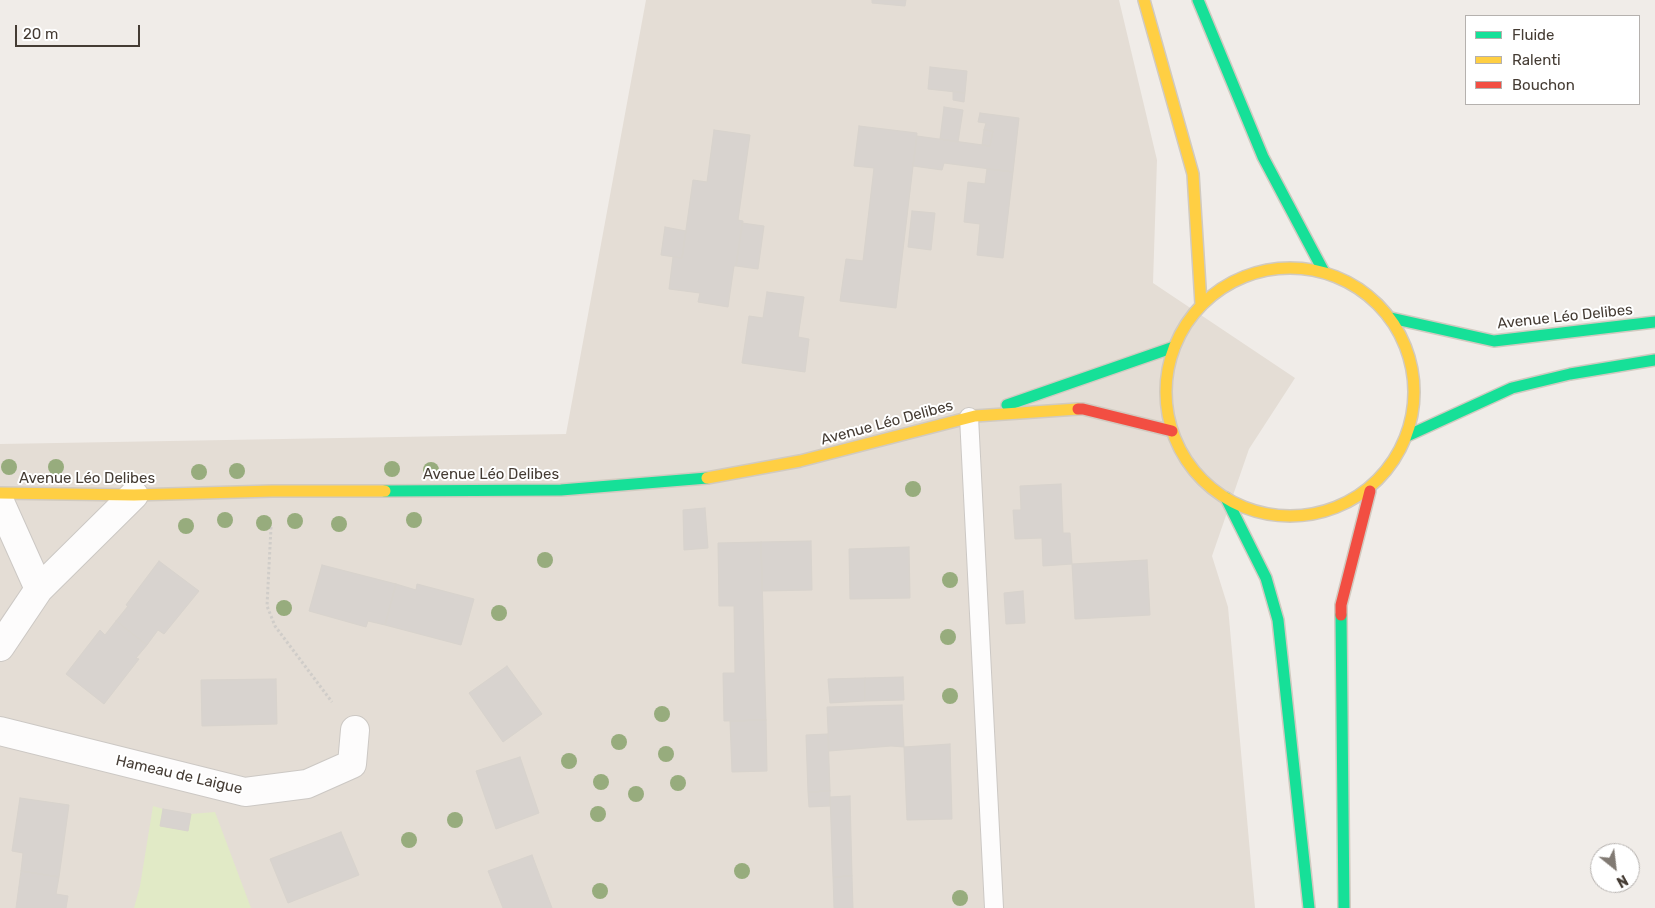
<!DOCTYPE html>
<meta charset="utf-8">
<style>
body{margin:0}
#map{position:relative;width:1655px;height:908px;overflow:hidden;background:#f0ece8;font-family:Rubik,sans-serif}
canvas{display:block}
.legend{position:absolute;left:1465px;top:15px;width:175px;height:90px;box-sizing:border-box;background:#fff;border:1px solid #b5b1ae;margin:0;padding:6px 9px;list-style:none;font-size:15px;color:#453c34}
.legend li{display:flex;align-items:center;gap:10px;height:25px}
.legend b{width:25px;border:1px solid #b5b1ae}
.north{position:absolute;left:1590px;top:843px;width:50px;height:50px;box-sizing:border-box;background:#fff;border:1px solid #b5b1ae;border-radius:50%;rotate:151deg;font-size:14px;font-weight:700;line-height:20px;text-align:center;color:#453c34}
.north::after{content:'';display:block;margin:auto;width:18px;height:22px;background:#817a73;clip-path:polygon(50% 0,100% 100%,50% 72%,0 100%)}
.scale{position:absolute;left:15px;top:25px;width:125px;height:22px;box-sizing:border-box;border:2px solid #453c34;border-top:0;padding-left:6px;font-size:15px;line-height:18px;white-space:nowrap;color:#453c34;-webkit-text-stroke:4px #fff;paint-order:stroke}
</style>
<div id="map">
<canvas width="1655" height="908"></canvas>
<ul class="legend">
<li><b style="height:6px;background:#16e098"></b>Fluide</li>
<li><b style="height:6px;background:#ffcf43"></b>Ralenti</li>
<li><b style="height:6px;background:#f24e42"></b>Bouchon</li>
</ul>
<div class="north">N</div>
<div class="scale">20 m</div>
</div>
<script>
const g = document.querySelector('canvas').getContext('2d');
g.lineJoin = 'round';
function fill(path, color) {
  g.fillStyle = color;
  g.fill(path, 'evenodd');
}
function poly(rows) {
  const path = new Path2D();
  for (const r of rows) {
    if (r.length === 3) {
      path.moveTo(r[0] + r[2], r[1]);
      path.arc(r[0], r[1], r[2], 0, 2 * Math.PI);
      continue;
    }
    path.moveTo(r[0], r[1]);
    for (let i = 2; i < r.length; i += 2) path.lineTo(r[i], r[i + 1]);
  }
  return path;
}
function trace(path, color, width, dash) {
  g.strokeStyle = color;
  g.lineWidth = width;
  g.lineCap = dash ? 'butt' : 'round';
  g.setLineDash(dash || []);
  g.stroke(path);
}
function label(font, color, halo, rows, align = 'center') {
  g.font = font + ' Rubik,sans-serif';
  g.lineWidth = 4;
  g.setLineDash([]);
  g.textBaseline = 'middle';
  g.strokeStyle = halo;
  g.fillStyle = color;
  for (const [text, x, y, turn = 0] of rows) {
    g.save();
    g.translate(x, y);
    g.rotate((+turn || 0) * Math.PI / 180);
    g.textAlign = isNaN(turn) ? turn : align;
    if (halo) g.strokeText(text, 0, 0);
    g.fillText(text, 0, 0);
    g.restore();
  }
}
const residential = poly([
 [646,0,1119,0,1157,160,1153,283,1295,378,1249,449,1212,556,1228,607,1255,908,0,908,0,444,566,434]
]);
const green = poly([
 [153,806,163,809,160,826,188,831,191,814,215,812,251,908,134,908,140,886]
]);
const building = poly([
 [872,0,906,0,905,6,872,3,872,0],
 [930,67,967,71,965,93,928,89,930,67],
 [953,91,965,93,964,102,953,100,953,91],
 [944,107,963,110,958,142,940,139,944,107],
 [980,113,1019,118,1013,172,944,163,942,170,913,166,917,136,990,146,993,131,984,130,986,123,978,122,980,113],
 [859,126,917,133,896,308,840,301,846,259,863,261,874,168,854,166,859,126],
 [714,130,750,135,738,220,743,221,736,266,734,266,728,307,698,302,700,293,669,289,673,257,682,258,693,180,707,182,714,130],
 [984,130,993,131,990,146,982,145,984,130],
 [987,169,1013,172,1003,258,977,255,980,224,964,222,968,182,985,184,987,169],
 [912,211,935,213,931,250,908,247,912,211],
 [742,223,764,226,758,269,736,266,742,223],
 [665,227,686,231,682,258,661,255,665,227],
 [767,292,804,297,798,337,809,339,805,372,742,363,749,316,763,318,767,292],
 [1061,484,1063,533,1070,533,1072,564,1043,566,1042,538,1015,539,1013,510,1021,510,1020,486,1061,484],
 [705,508,708,548,684,550,683,510,705,508],
 [811,541,812,590,762,591,761,542,811,541],
 [761,542,766,720,724,721,723,673,735,673,734,606,719,606,718,543,761,542],
 [909,547,910,598,850,599,849,549,909,547],
 [1147,560,1150,615,1075,619,1072,564,1147,560],
 [159,561,199,591,164,634,158,630,147,645,116,621,128,606,126,605,159,561],
 [322,565,396,584,385,625,368,621,366,627,309,611,322,565],
 [396,584,416,590,417,584,474,599,461,645,385,625,396,584],
 [1023,591,1025,623,1006,624,1004,593,1023,591],
 [116,621,147,645,136,658,139,659,104,704,66,674,100,630,105,635,116,621],
 [507,666,542,714,503,742,469,693,507,666],
 [903,677,904,700,865,701,865,678,903,677],
 [865,678,865,701,830,703,828,679,865,678],
 [276,679,277,724,202,726,201,680,276,679],
 [902,705,904,747,891,746,829,751,827,707,902,705],
 [766,720,767,771,732,772,730,721,766,720],
 [828,734,830,791,808,792,806,735,828,734],
 [950,744,952,819,907,820,904,747,950,744],
 [520,757,539,813,496,829,476,771,520,757],
 [830,791,830,806,809,807,808,792,830,791],
 [850,796,852,876,833,877,830,797,850,796],
 [20,798,69,805,59,877,21,871,23,853,12,851,20,798],
 [163,809,191,814,188,831,160,826,163,809],
 [341,832,359,875,288,903,270,859,341,832],
 [532,855,552,908,503,908,488,871,532,855],
 [21,871,59,877,56,894,68,896,66,908,16,908,21,871],
 [852,876,853,908,834,908,833,877,852,876]
]);
const path = poly([
 [271,527,267,606,275,626,332,702]
]);
const lane = poly([
 [969,417,994,908]
]);
const street = poly([
 [0,502,39,589],
 [0,647,39,589,134,495],
 [0,731,245,792,307,784,352,764,355,730]
]);
const fast = poly([
 [1198,0,1263,157,1324,272],
 [1391,318,1494,341,1655,322],
 [1007,405,1174,347],
 [1407,436,1512,388,1570,374,1655,360],
 [385,491,561,490,707,478],
 [1226,498,1266,578,1278,620,1309,908],
 [1341,615,1344,908]
]);
const slow = poly([
 [1144,0,1193,174,1201,304],
 [1290,392,124],
 [707,478,800,461,975,416,1078,409],
 [0,493,134,495,272,491,385,491]
]);
const jam = poly([
 [1078,409,1083,409,1172,431],
 [1341,615,1341,605,1370,491]
]);
const trees = [
 [9,467],
 [56,467],
 [392,469],
 [431,470],
 [237,471],
 [199,472],
 [913,489],
 [225,520],
 [414,520],
 [295,521],
 [264,523],
 [339,524],
 [186,526],
 [545,560],
 [950,580],
 [284,608],
 [499,613],
 [948,637],
 [950,696],
 [662,714],
 [619,742],
 [666,754],
 [569,761],
 [601,782],
 [678,783],
 [636,794],
 [598,814],
 [455,820],
 [409,840],
 [742,871],
 [600,891],
 [960,898]
];
const streetNames = [
 ["Avenue Léo Delibes",1565,317,-6],
 ["Avenue Léo Delibes",887,423,-15],
 ["Avenue Léo Delibes",491,475],
 ["Avenue Léo Delibes",87,479],
 ["Hameau de Laigue",179,775,13]
];
fill(residential, '#e4ddd5');
fill(green, '#e1eac6');
fill(building, '#d8d3cf');
trace(building, '#d8d3cd', 1);
trace(lane, '#ccc8c4', 20);
trace(street, '#ccc8c4', 30);
trace(fast, '#d1cac0', 14);
trace(slow, '#d1cac0', 14);
trace(jam, '#d1cac0', 14);
trace(path, '#d0cdc9', 3, [2.5, 2.5]);
trace(lane, '#fdfcfc', 18);
trace(street, '#fdfcfc', 28);
trace(fast, '#16e098', 11);
trace(slow, '#ffcf43', 11);
trace(jam, '#f24e42', 11);
g.fillStyle = '#97ac7d';
for (const [x, y] of trees) {
  g.beginPath();
  g.arc(x, y, 8, 0, 2 * Math.PI);
  g.fill();
}
label('15px', '#453c34', '#fff', streetNames);
</script>
